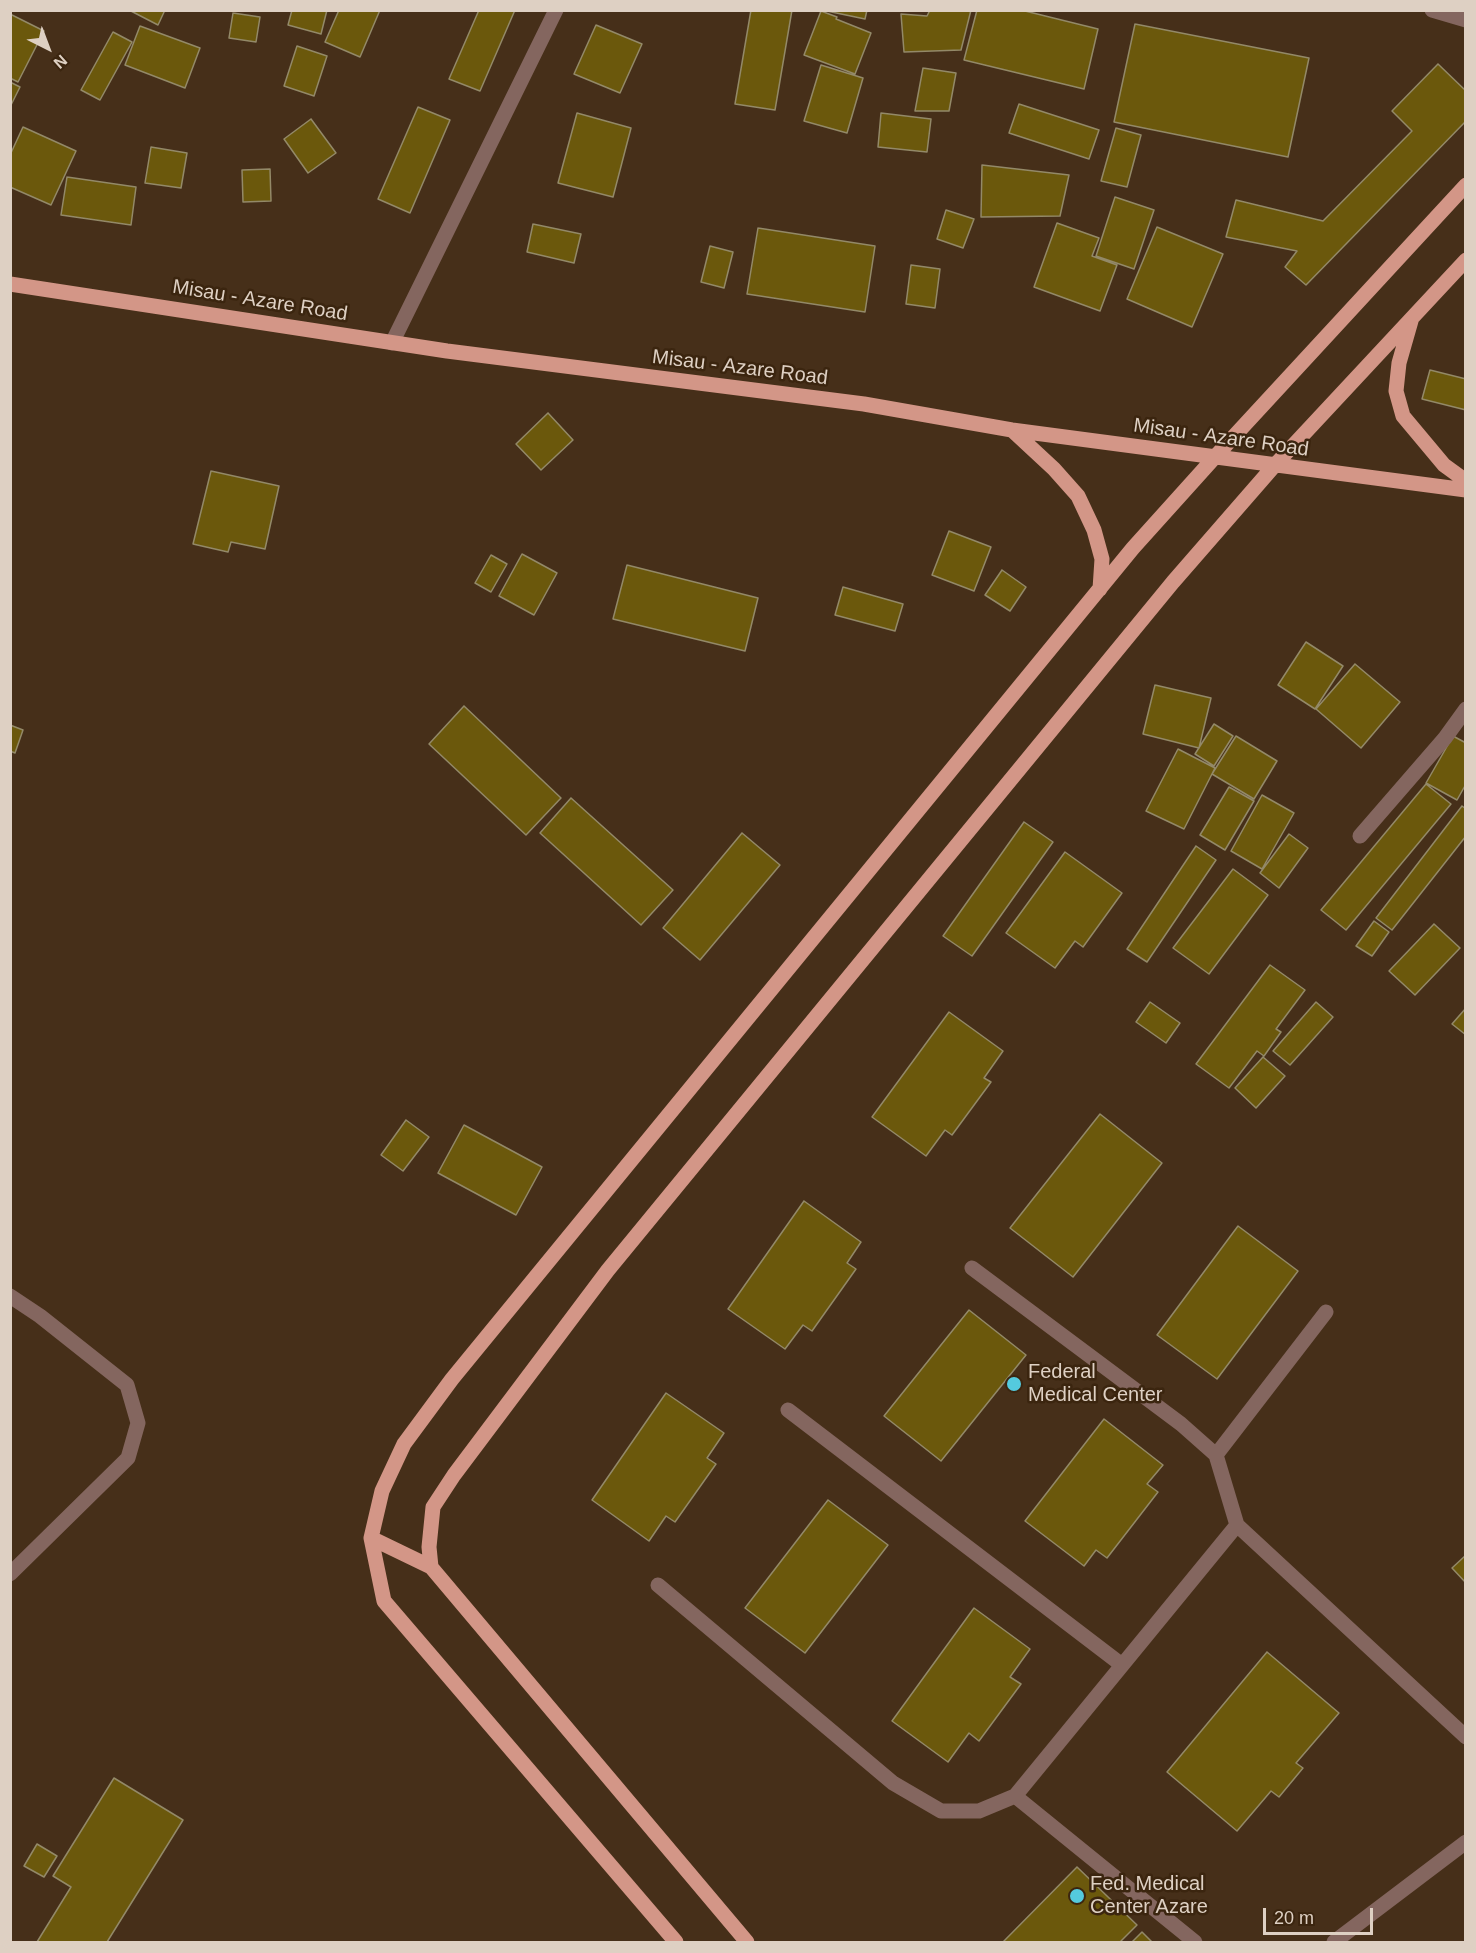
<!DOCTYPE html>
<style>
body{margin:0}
#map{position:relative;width:1476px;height:1953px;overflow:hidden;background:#462f19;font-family:Helvetica,sans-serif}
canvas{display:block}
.frame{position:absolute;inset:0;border:12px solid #ded0c3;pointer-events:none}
.north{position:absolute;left:18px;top:18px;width:60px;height:60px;-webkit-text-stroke:4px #3b250f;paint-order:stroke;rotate:138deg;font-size:16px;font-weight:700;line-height:24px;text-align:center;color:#ded0c3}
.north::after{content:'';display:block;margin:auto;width:21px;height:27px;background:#ded0c3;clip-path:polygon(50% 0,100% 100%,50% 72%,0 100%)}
.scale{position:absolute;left:1263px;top:1908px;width:110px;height:27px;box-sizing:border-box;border:3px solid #ded0c3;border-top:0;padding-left:8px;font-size:18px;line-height:21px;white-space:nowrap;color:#ded0c3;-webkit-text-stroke:4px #3b250f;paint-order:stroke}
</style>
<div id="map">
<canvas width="1476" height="1953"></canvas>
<div class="frame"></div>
<div class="north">N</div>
<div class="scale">20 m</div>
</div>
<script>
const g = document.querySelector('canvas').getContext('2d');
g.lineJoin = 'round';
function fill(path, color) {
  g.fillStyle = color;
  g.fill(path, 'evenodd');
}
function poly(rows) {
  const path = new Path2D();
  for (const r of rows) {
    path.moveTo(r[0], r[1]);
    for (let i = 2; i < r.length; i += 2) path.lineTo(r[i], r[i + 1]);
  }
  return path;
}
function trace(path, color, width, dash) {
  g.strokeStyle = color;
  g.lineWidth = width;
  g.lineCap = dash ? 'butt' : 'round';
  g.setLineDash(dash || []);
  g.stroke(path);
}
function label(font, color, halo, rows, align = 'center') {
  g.font = font + ' Helvetica,sans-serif';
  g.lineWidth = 5;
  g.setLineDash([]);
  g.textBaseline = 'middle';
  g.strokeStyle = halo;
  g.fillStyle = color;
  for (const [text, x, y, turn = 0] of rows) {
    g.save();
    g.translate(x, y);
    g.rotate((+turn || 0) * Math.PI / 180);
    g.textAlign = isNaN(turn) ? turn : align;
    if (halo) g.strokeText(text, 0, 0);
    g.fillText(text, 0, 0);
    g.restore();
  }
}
const building = poly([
 [129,10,165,10,158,25,129,10],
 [292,10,327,10,321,34,288,25,292,10],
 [339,10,380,10,360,57,325,42,339,10],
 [479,10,515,10,480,91,449,79,479,10],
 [751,10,792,10,775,110,735,104,751,10],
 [822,10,867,10,865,19,822,10],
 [930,10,971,10,961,50,904,52,901,14,927,16,930,10],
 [977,10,1021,10,1098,29,1084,89,964,60,977,10],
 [821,11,837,17,836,19,871,33,855,74,804,55,821,11],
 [233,13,260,17,256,42,229,38,233,13],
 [10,14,44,31,18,82,10,78,10,14],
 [1135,24,1309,58,1288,157,1114,122,1135,24],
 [596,25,642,44,620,93,574,74,596,25],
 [140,26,200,48,185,88,125,65,140,26],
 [113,32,132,42,100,100,81,90,113,32],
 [297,46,327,56,314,96,284,86,297,46],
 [1438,64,1466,91,1466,121,1306,285,1285,267,1297,251,1226,237,1236,200,1323,221,1412,131,1392,111,1438,64],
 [821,65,863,78,847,133,804,121,821,65],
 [923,68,956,73,949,111,915,111,923,68],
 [10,82,20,87,10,107,10,82],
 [1019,104,1099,130,1089,159,1009,133,1019,104],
 [418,107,450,120,410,213,378,199,418,107],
 [577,113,631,128,613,197,558,183,577,113],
 [881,113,931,119,927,152,878,147,881,113],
 [311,119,336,153,308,173,284,139,311,119],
 [23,127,76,151,51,205,10,187,10,155,23,127],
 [1116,128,1141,135,1127,187,1101,181,1116,128],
 [151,147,187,153,181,188,145,183,151,147],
 [982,165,1069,175,1060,216,981,217,982,165],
 [270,169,271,201,243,202,242,170,270,169],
 [67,177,136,187,131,225,61,215,67,177],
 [1115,197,1154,210,1134,269,1096,256,1115,197],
 [946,210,974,219,963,248,937,239,946,210],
 [1057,223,1099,238,1092,256,1117,265,1100,311,1034,287,1057,223],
 [533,224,581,234,574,263,527,252,533,224],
 [1157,227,1223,254,1192,327,1127,299,1157,227],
 [758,228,875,246,865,312,747,294,758,228],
 [710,246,733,252,724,288,701,282,710,246],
 [911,265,940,269,935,308,906,304,911,265],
 [1430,370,1466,379,1466,410,1422,399,1430,370],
 [548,413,573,440,541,470,516,444,548,413],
 [211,471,279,486,265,549,231,542,228,552,193,544,211,471],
 [949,531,991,547,974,591,932,575,949,531],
 [522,554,557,573,534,615,499,596,522,554],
 [491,555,507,564,491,592,475,583,491,555],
 [627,565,758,598,745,651,613,619,627,565],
 [1002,570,1026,587,1010,611,985,595,1002,570],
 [843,587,903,604,895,631,835,615,843,587],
 [1306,642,1343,666,1315,709,1278,685,1306,642],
 [1355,664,1400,702,1361,748,1316,709,1355,664],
 [1155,685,1211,698,1199,748,1143,734,1155,685],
 [464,706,561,798,526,835,429,744,464,706],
 [1214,724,1233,736,1214,766,1195,754,1214,724],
 [10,725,23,730,15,753,10,751,10,725],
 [1236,736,1277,761,1254,799,1212,774,1236,736],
 [1453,736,1466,743,1466,784,1457,800,1426,783,1453,736],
 [1178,749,1215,768,1184,829,1146,811,1178,749],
 [1426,784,1451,804,1346,930,1321,910,1426,784],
 [1229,787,1254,801,1225,850,1200,835,1229,787],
 [1262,795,1294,813,1262,869,1231,851,1262,795],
 [571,798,673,890,641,925,540,833,571,798],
 [1462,806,1466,809,1466,836,1392,930,1376,918,1462,806],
 [1024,822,1053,842,972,956,943,936,1024,822],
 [742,833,780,865,700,960,663,928,742,833],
 [1289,834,1308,848,1279,888,1260,873,1289,834],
 [1196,846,1216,860,1147,962,1127,949,1196,846],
 [1065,852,1122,893,1083,947,1075,941,1055,968,1006,933,1065,852],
 [1233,869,1268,895,1209,974,1173,948,1233,869],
 [1374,921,1389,932,1372,956,1356,946,1374,921],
 [1434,924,1460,948,1415,995,1389,971,1434,924],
 [1270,965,1305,990,1276,1029,1281,1032,1264,1056,1257,1051,1229,1088,1196,1064,1270,965],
 [1150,1002,1180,1023,1166,1043,1136,1022,1150,1002],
 [1316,1002,1333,1017,1290,1065,1273,1051,1316,1002],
 [1466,1008,1466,1035,1452,1024,1466,1008],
 [949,1012,1003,1051,984,1078,991,1082,952,1135,945,1130,926,1156,872,1117,949,1012],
 [1263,1057,1285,1076,1256,1108,1235,1088,1263,1057],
 [1100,1114,1162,1163,1073,1277,1010,1228,1100,1114],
 [406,1120,429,1137,403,1171,381,1155,406,1120],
 [464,1125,542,1167,516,1215,438,1173,464,1125],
 [804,1201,861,1242,847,1263,856,1269,812,1331,803,1325,785,1349,728,1309,804,1201],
 [1238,1226,1298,1271,1217,1379,1157,1335,1238,1226],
 [969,1310,1026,1355,941,1461,884,1416,969,1310],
 [666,1393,724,1433,707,1458,716,1464,675,1522,666,1516,649,1541,592,1500,666,1393],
 [1104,1419,1163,1465,1147,1484,1158,1492,1107,1558,1096,1550,1084,1566,1025,1521,1104,1419],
 [828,1500,888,1545,805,1653,745,1608,828,1500],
 [1466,1555,1466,1583,1452,1568,1466,1555],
 [974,1608,1030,1649,1010,1677,1021,1684,979,1741,969,1733,948,1762,892,1721,974,1608],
 [1267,1652,1339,1713,1296,1763,1303,1768,1279,1797,1271,1791,1237,1831,1167,1772,1267,1652],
 [114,1778,183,1820,107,1942,37,1942,71,1887,53,1876,114,1778],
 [37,1844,57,1856,44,1877,24,1866,37,1844],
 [1077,1867,1137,1925,1120,1942,1003,1942,1077,1867],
 [1142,1932,1152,1942,1132,1942,1142,1932]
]);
const minor = poly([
 [1432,10,1466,20],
 [392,343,556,10],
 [1360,836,1445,738,1466,709],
 [972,1268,1181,1424,1216,1455,1237,1525,1466,1737],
 [10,1296,40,1316,127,1385,138,1423,128,1458,10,1574],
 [788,1410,1122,1665],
 [1216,1455,1326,1312],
 [658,1585,893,1783,941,1811,979,1811,1015,1796,1237,1525],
 [1015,1796,1195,1942],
 [1334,1942,1466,1842]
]);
const major = poly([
 [10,284,447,351,864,404,1012,430,1466,490],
 [1411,321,1399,363,1396,391,1403,416,1444,465,1466,481],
 [1012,430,1054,469,1078,496,1094,530,1102,559,1100,589],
 [371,1538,431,1567],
 [676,1942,384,1601,371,1538,382,1491,404,1444,452,1379,1133,548,1214,458,1466,185],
 [747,1942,431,1567,429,1547,433,1507,454,1475,608,1270,1173,582,1274,466,1466,260]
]);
const markers = [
 [1014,1384,8,"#54cade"],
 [1077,1896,8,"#54cade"]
];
const streetNames = [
 ["Misau - Azare Road",260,301,9],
 ["Misau - Azare Road",740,368,7],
 ["Misau - Azare Road",1221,438,8]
];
const poiNames = [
 ["Federal",1028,1372],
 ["Medical Center",1028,1395],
 ["Fed. Medical",1090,1884],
 ["Center Azare",1090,1907]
];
fill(building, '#6b580c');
trace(building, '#938968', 1.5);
trace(minor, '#84665f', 15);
trace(major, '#d39687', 15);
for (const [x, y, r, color] of markers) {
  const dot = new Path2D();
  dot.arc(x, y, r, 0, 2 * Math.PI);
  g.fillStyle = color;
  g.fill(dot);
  trace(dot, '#3b250f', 2);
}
label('20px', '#ded0c3', '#3b250f', streetNames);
label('20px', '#ded0c3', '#3b250f', poiNames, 'left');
</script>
